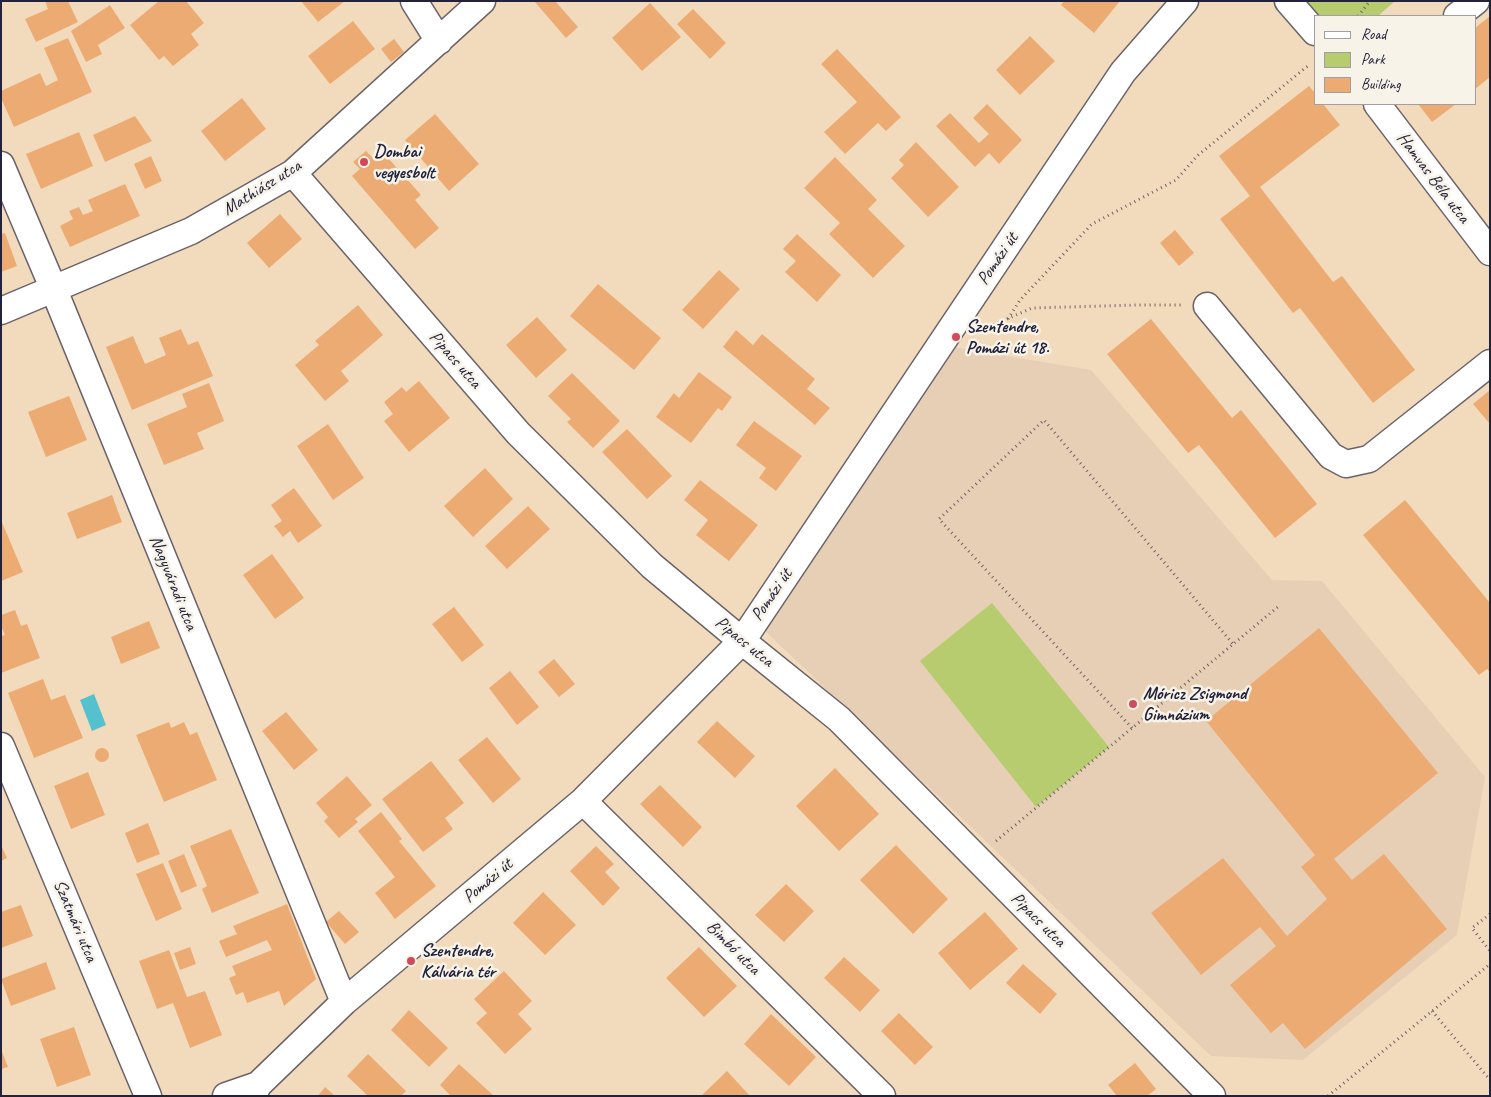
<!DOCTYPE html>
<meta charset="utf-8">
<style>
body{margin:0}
#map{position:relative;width:1491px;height:1097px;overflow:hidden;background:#f2dbbc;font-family:Caveat,sans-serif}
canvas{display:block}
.frame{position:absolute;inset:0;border:2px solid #22223b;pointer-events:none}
.legend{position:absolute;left:1314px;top:15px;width:162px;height:90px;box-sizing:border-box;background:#f7f3e8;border:1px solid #a29fa3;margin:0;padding:6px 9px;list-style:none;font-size:15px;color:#22223b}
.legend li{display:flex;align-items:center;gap:10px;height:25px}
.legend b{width:25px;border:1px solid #a29fa3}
</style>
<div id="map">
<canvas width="1491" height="1097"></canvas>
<div class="frame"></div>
<ul class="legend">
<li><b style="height:6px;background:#fff"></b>Road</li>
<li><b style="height:14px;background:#b7cb6f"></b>Park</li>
<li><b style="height:14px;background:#edab74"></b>Building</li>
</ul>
</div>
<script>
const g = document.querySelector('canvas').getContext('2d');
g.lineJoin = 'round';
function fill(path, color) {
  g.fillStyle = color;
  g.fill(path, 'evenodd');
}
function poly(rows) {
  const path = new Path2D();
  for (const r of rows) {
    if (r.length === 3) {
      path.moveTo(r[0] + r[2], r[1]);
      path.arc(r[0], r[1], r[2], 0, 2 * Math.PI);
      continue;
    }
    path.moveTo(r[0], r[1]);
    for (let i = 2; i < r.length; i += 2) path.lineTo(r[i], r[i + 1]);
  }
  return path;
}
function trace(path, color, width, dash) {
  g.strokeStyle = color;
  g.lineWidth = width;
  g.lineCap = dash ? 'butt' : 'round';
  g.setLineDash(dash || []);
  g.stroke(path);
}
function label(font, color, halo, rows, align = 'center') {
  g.font = font + ' Caveat,sans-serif';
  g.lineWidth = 5;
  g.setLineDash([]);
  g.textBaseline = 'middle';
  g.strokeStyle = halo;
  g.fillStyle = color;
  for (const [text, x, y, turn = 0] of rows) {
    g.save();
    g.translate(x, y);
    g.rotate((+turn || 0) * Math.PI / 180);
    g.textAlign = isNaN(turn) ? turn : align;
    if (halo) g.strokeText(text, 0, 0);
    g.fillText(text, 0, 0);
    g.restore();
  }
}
const built = poly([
 [953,347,1091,370,1272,580,1322,581,1485,777,1457,935,1303,1060,1211,1056,764,630]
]);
const green = poly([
 [1299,1,1395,1,1378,16,1315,16],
 [992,603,1109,747,1036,807,920,661]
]);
const water = poly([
 [94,694,106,725,92,731,80,700]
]);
const building = poly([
 [45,1,68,1,78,22,36,42,25,19,48,9],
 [159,1,186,1,204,23,191,34,199,45,173,66,164,56,159,60,130,25],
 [301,1,345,1,318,22],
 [534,1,555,1,578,27,566,38],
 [1064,1,1120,1,1094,33,1061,5],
 [650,3,681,37,642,71,612,38],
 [110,5,125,28,98,45,102,54,86,62,71,31],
 [693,9,726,43,710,59,677,24],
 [1490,16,1490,77,1475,89,1475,28],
 [353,21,375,49,330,84,308,56],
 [1030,36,1055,61,1020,95,996,70],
 [68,38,92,92,14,127,1,98,1,91,40,73,46,86,58,80,44,48],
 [394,39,404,52,391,62,381,49],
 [837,49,901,117,886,131,878,123,845,154,824,132,857,102,821,64],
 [1309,86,1315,93,1315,104,1323,104,1340,125,1260,187,1333,282,1342,276,1415,370,1373,403,1300,308,1293,313,1220,219,1250,196,1219,156],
 [242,98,266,129,225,161,201,131],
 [987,104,1022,140,999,164,989,153,975,167,936,126,950,113,979,143,989,134,973,118],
 [1418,104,1456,104,1432,122],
 [435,114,479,164,449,191,405,140],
 [135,116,152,141,105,162,93,135],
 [79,132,93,166,41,189,26,154],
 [916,142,959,187,928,217,891,178,904,165,899,160],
 [381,150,421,195,415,200,439,228,415,249,352,176,360,169,353,162,366,151,373,158],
 [151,156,162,181,145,189,134,164],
 [835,157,877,200,868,209,905,246,873,278,829,234,840,223,804,188],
 [125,184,140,216,70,247,60,226,73,219,69,211,79,207,83,215,93,211,88,200],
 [280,214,302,239,269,268,247,243],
 [1175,230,1194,253,1179,266,1160,243],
 [5,233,17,266,1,272,1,234],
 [797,234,841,275,817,302,785,272,796,261,783,249],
 [719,270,740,289,703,329,682,310],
 [598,284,661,338,634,370,570,316],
 [358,305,383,335,341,371,349,381,325,401,295,365,319,345,315,341],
 [537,317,567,350,536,378,506,345],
 [1151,319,1232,418,1241,410,1317,504,1275,538,1199,445,1188,453,1107,354],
 [181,329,188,345,198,341,213,376,132,410,106,347,133,336,145,364,166,355,159,338],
 [736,330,753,345,762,334,815,379,807,389,830,408,815,425,723,347],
 [699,372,732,397,722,411,718,408,691,443,656,417,674,393,679,398],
 [572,373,620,421,593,448,567,422,571,419,548,396],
 [419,381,450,418,409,452,384,421,393,414,384,402,402,387,406,392],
 [209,383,224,421,197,433,204,449,164,465,147,424,187,407,182,394],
 [1490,390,1490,424,1473,404],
 [69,396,87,440,46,457,28,412],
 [754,421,802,456,776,491,759,478,766,468,736,445],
 [328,424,364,478,333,500,297,446],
 [627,429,672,476,647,499,602,452],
 [485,468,513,499,473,537,444,506],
 [700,480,758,525,729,561,696,535,708,520,684,500],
 [294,488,322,526,298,543,290,531,283,537,274,526,282,521,271,505],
 [112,495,122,522,77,539,67,513],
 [1405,500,1490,603,1490,672,1487,669,1479,675,1363,535],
 [528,506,550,529,507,569,485,546],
 [1,520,23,572,1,581],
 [272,554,304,598,275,619,243,575],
 [454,607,484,645,462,662,432,624],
 [15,610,21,626,27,624,40,658,1,673,1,636,5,635,1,626,1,615],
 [149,621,160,648,121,664,111,637],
 [1319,628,1438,773,1334,859,1352,880,1384,854,1447,929,1305,1049,1283,1023,1271,1033,1230,985,1276,946,1260,927,1201,975,1151,913,1223,858,1287,936,1327,899,1301,867,1315,855,1206,721],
 [554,659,575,684,559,697,538,672],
 [510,671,539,707,517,725,489,688],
 [43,679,51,700,65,695,83,738,34,758,8,693],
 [286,712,318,750,294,770,262,731],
 [717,721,755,756,735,778,697,742],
 [169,722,171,728,184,722,190,735,197,732,217,780,164,802,136,735],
 [487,737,521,779,493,803,458,760],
 [102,755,7],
 [431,761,464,803,445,818,453,829,423,852,382,799],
 [835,768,879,814,839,851,796,806],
 [88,772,105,815,71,829,54,786],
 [347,776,372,805,355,819,358,822,339,838,324,821,328,817,316,803],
 [660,785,702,827,683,847,640,804],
 [381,812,402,839,399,841,436,886,395,919,375,893,395,877,358,831],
 [148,823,160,854,137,863,125,833],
 [231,829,259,893,212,913,202,889,207,886,190,846],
 [1,845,7,858,1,861],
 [896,845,948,899,913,934,860,880],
 [596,846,614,864,605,872,620,888,603,906,570,871],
 [184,854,197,886,181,893,168,861],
 [163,863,182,909,156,921,136,874],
 [786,884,814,911,784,942,755,915],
 [543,892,576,925,545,955,513,923],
 [287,904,316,979,284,1006,279,991,247,1003,243,992,236,995,229,978,236,975,232,966,272,950,267,940,226,957,219,941,237,934,233,926],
 [21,905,33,936,1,948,1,912],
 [339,911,359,932,345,944,326,922],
 [985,912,1018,949,970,990,938,953],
 [190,947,196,964,180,970,174,953],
 [699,947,737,986,704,1017,666,978],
 [169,950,187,997,205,991,222,1035,190,1048,173,1003,157,1009,139,961],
 [844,957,880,990,860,1012,824,978],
 [46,962,56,989,11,1006,1,979],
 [1023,964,1057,994,1040,1014,1006,983],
 [504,971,532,1001,518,1014,532,1029,505,1054,476,1023,487,1013,474,999],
 [409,1010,448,1048,429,1067,391,1030],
 [899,1013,933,1047,915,1065,881,1031],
 [771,1014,816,1057,789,1086,744,1044],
 [74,1027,91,1075,57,1087,40,1039],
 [1,1049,8,1067,1,1069],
 [368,1054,406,1091,401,1096,368,1096,347,1076],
 [1135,1063,1156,1089,1147,1096,1117,1096,1108,1085],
 [459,1064,494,1096,451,1096,440,1085],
 [727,1071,750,1096,701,1096],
 [325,1087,335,1096,318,1096]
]);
const path = poly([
 [1358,16,1370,1],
 [1008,319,1020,300,1092,224,1176,180,1197,156,1309,65],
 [984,329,1032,308,1137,305,1181,305],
 [1132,728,939,519,1044,420,1233,644],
 [996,841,1279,606],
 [1490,914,1472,928,1490,951],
 [1432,1011,1490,1080],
 [1328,1096,1490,964]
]);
const minor = poly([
 [414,1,439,41],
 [1288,1,1315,32],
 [1457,16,1476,1],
 [1377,104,1490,252],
 [1,165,54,290,344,1002],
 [293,173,518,433,652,566,742,641,839,719,1212,1096],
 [1207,306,1331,456,1346,464,1369,459,1490,363],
 [1,311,191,231,293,173,482,1],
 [1,746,148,1096],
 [583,801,882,1096],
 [226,1096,258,1085],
 [253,1096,258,1085,344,1002,583,801,742,641,1123,72,1185,1]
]);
const markers = [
 [364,162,5,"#d1495b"],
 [956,337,5,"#d1495b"],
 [1133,704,5,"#d1495b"],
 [411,961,5,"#d1495b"]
];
const poiNames = [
 ["Dombai",374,152],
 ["vegyesbolt",374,173],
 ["Szentendre,",966,327],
 ["Pomázi út 18.",966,348],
 ["Móricz Zsigmond",1143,694],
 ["Gimnázium",1143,715],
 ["Szentendre,",421,951],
 ["Kálvária tér",421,972]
];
const streetNames = [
 ["Hamvas Béla utca",1433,178,53],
 ["Mathiász utca",262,188,-32],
 ["Pomázi út",998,259,-56],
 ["Pipacs utca",455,360,49],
 ["Nagyváradi utca",173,583,68],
 ["Pomázi út",772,595,-56],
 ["Pipacs utca",744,642,39],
 ["Pomázi út",488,881,-40],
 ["Pipacs utca",1038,920,45],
 ["Szatmári utca",75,921,67],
 ["Bimbó utca",733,948,45]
];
fill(built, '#e7cfb6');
fill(green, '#b7cb6f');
fill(water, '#55c1ce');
fill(building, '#edab74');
trace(minor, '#6b6368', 29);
trace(path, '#6b6368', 3, [1, 4]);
trace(minor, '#fff', 26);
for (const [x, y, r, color] of markers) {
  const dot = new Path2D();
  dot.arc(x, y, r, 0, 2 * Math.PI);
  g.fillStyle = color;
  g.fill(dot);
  trace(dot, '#f7f3e8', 2);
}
label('bold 18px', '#22223b', '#f7f3e8', poiNames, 'left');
label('18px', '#22223b', '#f7f3e8', streetNames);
</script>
